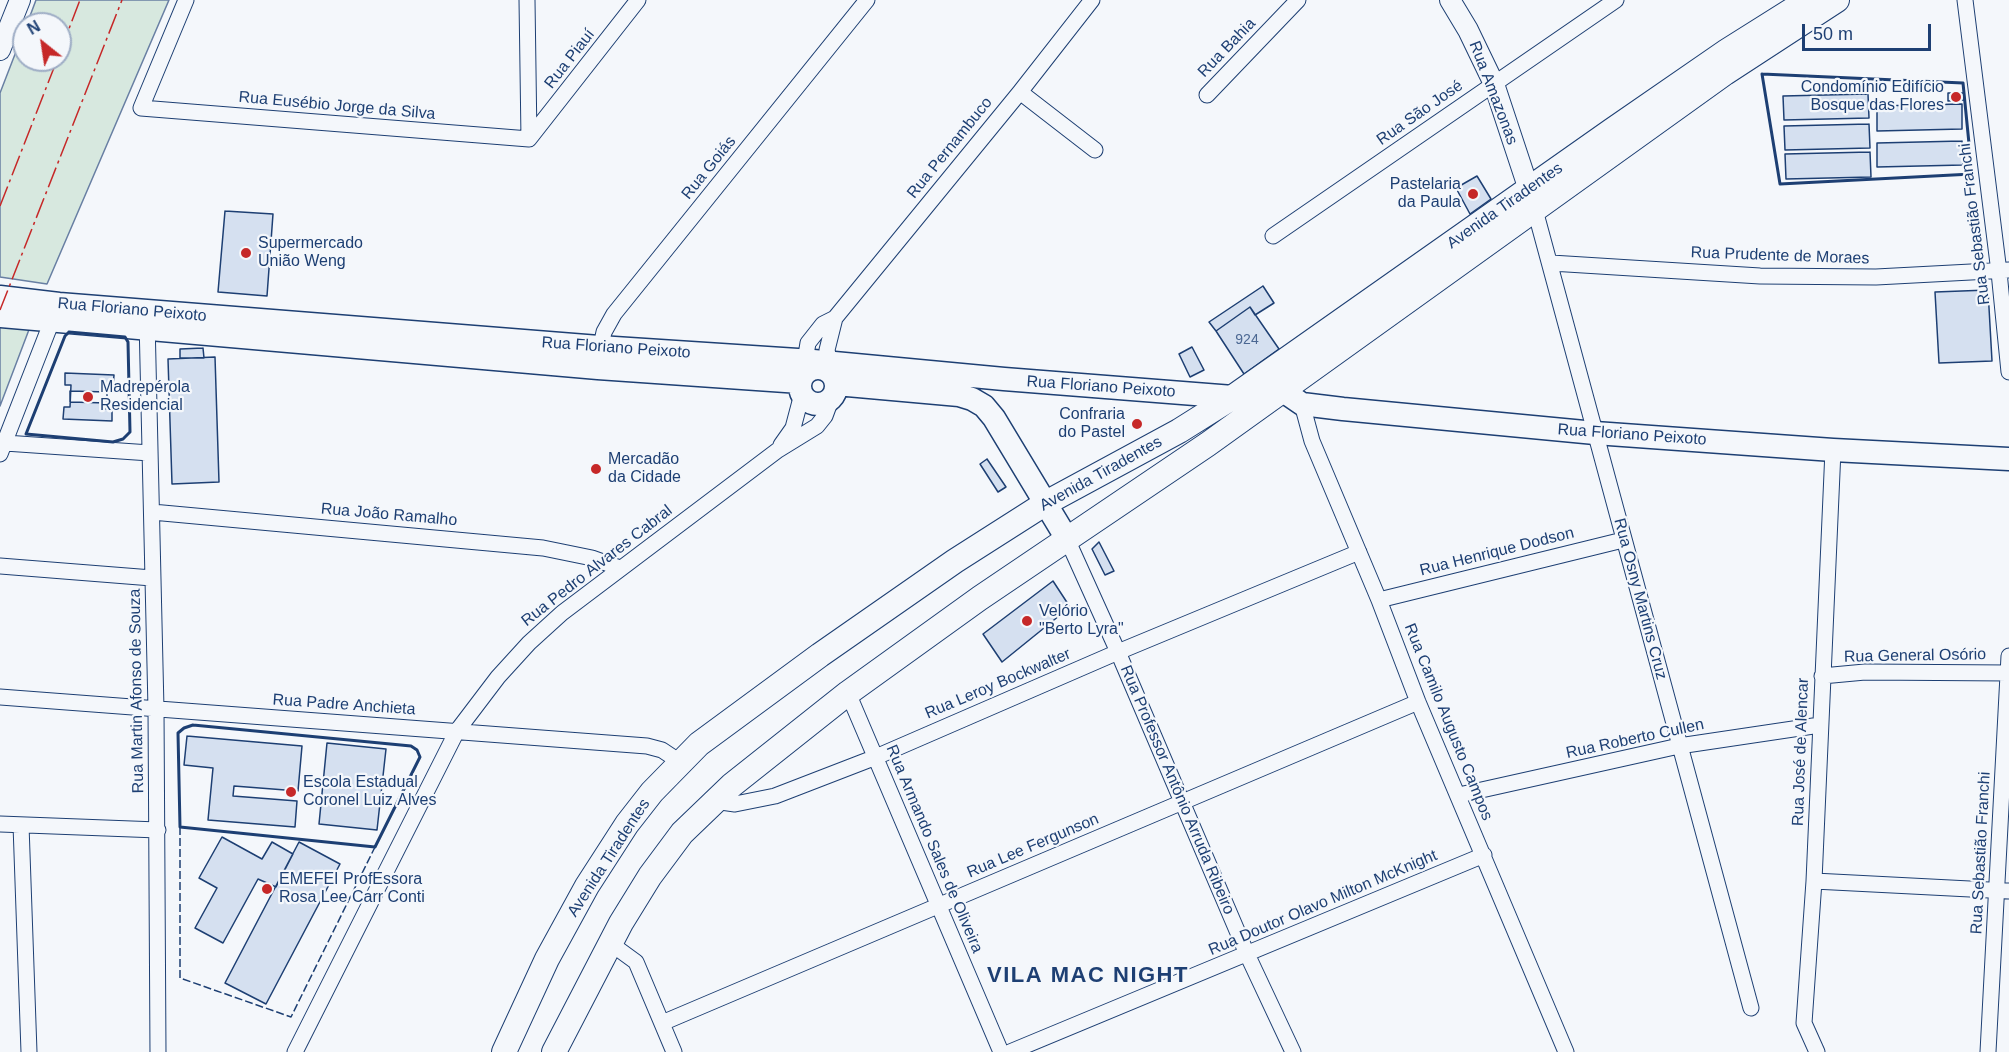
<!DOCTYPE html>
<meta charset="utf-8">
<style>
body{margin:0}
#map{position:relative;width:2009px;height:1052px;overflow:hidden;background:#f4f7fb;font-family:Helvetica,sans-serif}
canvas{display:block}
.north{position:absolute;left:12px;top:12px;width:60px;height:60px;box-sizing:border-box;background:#f4f7fb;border:2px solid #9eadc5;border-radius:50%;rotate:330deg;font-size:16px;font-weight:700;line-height:24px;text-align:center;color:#1d3f73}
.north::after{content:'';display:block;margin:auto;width:21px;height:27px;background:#c62828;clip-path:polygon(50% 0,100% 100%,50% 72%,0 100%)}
.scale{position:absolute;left:1802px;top:24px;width:129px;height:27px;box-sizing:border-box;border:3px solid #1d3f73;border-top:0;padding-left:8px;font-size:18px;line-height:21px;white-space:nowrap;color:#1d3f73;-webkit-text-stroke:4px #f4f7fb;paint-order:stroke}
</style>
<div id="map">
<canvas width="2009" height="1052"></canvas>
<div class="north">N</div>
<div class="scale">50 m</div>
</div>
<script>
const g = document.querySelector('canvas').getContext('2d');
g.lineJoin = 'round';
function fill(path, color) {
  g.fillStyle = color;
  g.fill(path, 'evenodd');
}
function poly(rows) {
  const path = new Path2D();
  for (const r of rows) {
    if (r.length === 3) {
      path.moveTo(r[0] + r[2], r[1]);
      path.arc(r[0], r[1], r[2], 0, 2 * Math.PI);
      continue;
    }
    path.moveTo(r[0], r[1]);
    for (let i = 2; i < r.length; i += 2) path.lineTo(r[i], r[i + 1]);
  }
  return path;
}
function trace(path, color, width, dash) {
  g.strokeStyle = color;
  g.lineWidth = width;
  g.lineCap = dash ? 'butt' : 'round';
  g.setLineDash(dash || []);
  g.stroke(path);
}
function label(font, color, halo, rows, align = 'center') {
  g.font = font + ' Helvetica,sans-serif';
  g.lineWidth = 4.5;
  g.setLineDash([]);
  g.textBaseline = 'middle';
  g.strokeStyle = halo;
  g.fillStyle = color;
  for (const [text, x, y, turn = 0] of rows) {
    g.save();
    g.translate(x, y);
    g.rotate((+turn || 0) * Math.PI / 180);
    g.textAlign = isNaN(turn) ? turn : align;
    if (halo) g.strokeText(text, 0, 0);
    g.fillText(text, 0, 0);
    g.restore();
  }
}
const green = poly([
 [36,0,169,0,47,284,0,277,0,93,24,31,24,60,60,60,60,24,27,24,36,0],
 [0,323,30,327,0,406,0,323]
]);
const building = poly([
 [1948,93,1964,93,1964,100,1948,101,1948,93],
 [1868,94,1869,118,1784,120,1783,96,1868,94],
 [1962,104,1962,129,1877,131,1877,106,1962,104],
 [1869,124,1870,148,1785,150,1784,126,1869,124],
 [1962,141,1963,165,1877,167,1877,143,1962,141],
 [1870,152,1871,177,1786,179,1785,154,1870,152],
 [1477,176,1491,199,1470,214,1456,188,1477,176],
 [225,211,273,214,267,296,218,292,225,211],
 [1263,286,1274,303,1255,315,1250,307,1216,331,1209,322,1263,286],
 [1988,290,1992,361,1939,363,1935,292,1988,290],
 [1250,307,1279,349,1244,374,1216,331,1250,307],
 [1192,347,1204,370,1190,377,1179,354,1192,347],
 [203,348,204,358,180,358,180,349,203,348],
 [215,357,219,482,172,484,168,359,215,357],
 [65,373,114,375,113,387,107,386,107,392,106,409,112,409,112,421,63,419,64,407,70,407,71,385,65,385,65,373],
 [70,391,107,392,107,403,70,402,70,391],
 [987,459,1006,487,998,492,980,464,987,459],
 [1099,542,1114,571,1105,575,1092,549,1099,542],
 [1053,581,1070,607,1002,662,983,634,1053,581],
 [187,736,302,746,298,791,234,786,233,796,297,801,295,827,208,820,213,768,184,765,187,736],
 [327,743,386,749,377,830,319,824,327,743],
 [222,837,262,859,272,842,293,854,276,887,258,879,223,943,195,928,217,888,199,878,222,837],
 [299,842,340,864,266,1004,225,983,299,842]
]);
const minor = poly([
 [186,0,141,108,529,139],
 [527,0,529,139],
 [1965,0,1999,272,2009,372],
 [1020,92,1095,150],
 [1207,95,1298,0],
 [529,139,638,0],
 [1535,210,1751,1008],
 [1273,236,1616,0],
 [1551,263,1760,276,1876,277,2009,270],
 [147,320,156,709,158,1052],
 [599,355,604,332,614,314,867,0],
 [804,367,808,343,823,324,835,318,1020,92,1092,0],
 [831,370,827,350,835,318],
 [1302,404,1312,441,1379,600,1418,702,1566,1052],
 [5,443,150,453],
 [781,445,793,428,802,394],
 [0,454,55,313],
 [152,512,543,548,592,558,620,568],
 [1067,539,1118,652,1247,954,1293,1052],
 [0,566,152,578],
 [1379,600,1623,540],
 [1822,676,1865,672,2009,673],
 [848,693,1001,1052],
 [0,697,647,746,662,750,680,762],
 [1459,795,1679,746,1820,725],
 [714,801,735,804,775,796,876,757,1118,652,1359,552],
 [0,824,158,830],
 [21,825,29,1052],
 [1814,881,2009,891],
 [610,943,636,962,674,1052],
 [662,1023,1418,702],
 [295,1052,457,731,498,677,529,643,562,613,778,450,817,426,825,416,832,397],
 [1010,1052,1484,855],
 [1817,1052,1804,1023,1814,881,1833,450],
 [1988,1052,2009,656]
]);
const tertiary = poly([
 [1450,0,1468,30,1494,84,1533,202],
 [0,50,20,0]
]);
const secondary = poly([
 [0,297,59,304,599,347,813,361,1004,379,1233,397],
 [0,316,598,368,800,382],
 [818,386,18],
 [1269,377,1283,391,1302,404,1343,409,1595,433,1833,450,2009,459],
 [836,384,959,395,972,399,984,406,994,418,1067,539]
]);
const primary = poly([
 [504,1052,547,959,587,886,627,824,652,792,699,744,820,655,955,561,1046,503,1179,431,1233,397,1611,131,1727,51,1808,0],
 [554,1052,621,923,650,876,682,833,732,785,848,693,980,598,1208,444,1725,73,1837,0]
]);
const fence = poly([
 [180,827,180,978,291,1017,375,847]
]);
const wall = poly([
 [1762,74,1963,83,1972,174,1780,184,1762,74],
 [69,332,125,337,128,342,130,432,123,439,113,442,26,434,65,336,69,332],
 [193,725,411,746,417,750,420,757,375,847,180,827,178,733,184,728,193,725]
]);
const power = poly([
 [60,52,80,0],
 [0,206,57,60],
 [0,310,122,0]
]);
const markers = [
 [1956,97,6,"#c62828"],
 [1473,194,6,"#c62828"],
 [246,253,6,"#c62828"],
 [88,397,6,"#c62828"],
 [1137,424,6,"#c62828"],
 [596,469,6,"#c62828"],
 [1027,621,6,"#c62828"],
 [291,792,6,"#c62828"],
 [267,889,6,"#c62828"]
];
const numberNames = [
 ["924",1247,340]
];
const streetNames = [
 ["Rua Bahia",1227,48,-46],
 ["Rua Piauí",570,59,-52],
 ["Rua Amazonas",1493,93,69],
 ["Rua Eusébio Jorge da Silva",337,106,5],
 ["Rua São José",1420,113,-35],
 ["Rua Pernambuco",950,148,-51],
 ["Rua Goiás",709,168,-51],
 ["Avenida Tiradentes",1505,206,-35],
 ["Rua Sebastião Franchi",1975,224,-97],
 ["Rua Prudente de Moraes",1780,256,2],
 ["Rua Floriano Peixoto",132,310,5],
 ["Rua Floriano Peixoto",616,348,4],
 ["Rua Floriano Peixoto",1101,387,4],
 ["Rua Floriano Peixoto",1632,435,4],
 ["Avenida Tiradentes",1101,474,-29],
 ["Rua João Ramalho",389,515,5],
 ["Rua Henrique Dodson",1497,552,-14],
 ["Rua Pedro Alvares Cabral",597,566,-38],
 ["Rua Osny Martins Cruz",1640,599,75],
 ["Rua General Osório",1915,656,-1],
 ["Rua Leroy Bockwalter",998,684,-23],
 ["Rua Martin Afonso de Souza",137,691,-91],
 ["Rua Padre Anchieta",344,705,4],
 ["Rua Camilo Augusto Campos",1448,722,68],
 ["Rua Roberto Cullen",1635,739,-12],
 ["Rua José de Alencar",1801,752,-88],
 ["Rua Professor Antônio Arruda Ribeiro",1177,790,67],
 ["Rua Lee Fergunson",1033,846,-23],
 ["Rua Armando Sales de Oliveira",934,849,67],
 ["Rua Sebastião Franchi",1981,853,-87],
 ["Avenida Tiradentes",609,858,-57],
 ["Rua Doutor Olavo Milton McKnight",1323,903,-23]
];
const poiNames = [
 ["Condomínio Edifício",1944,88,"right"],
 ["Bosque das Flores",1944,106,"right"],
 ["Pastelaria",1461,185,"right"],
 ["da Paula",1461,203,"right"],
 ["Supermercado",258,244],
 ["União Weng",258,262],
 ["Madrepérola",100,388],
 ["Residencial",100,406],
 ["Confraria",1125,415,"right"],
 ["do Pastel",1125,433,"right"],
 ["Mercadão",608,460],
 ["da Cidade",608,478],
 ["Velório",1039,612],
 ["\"Berto Lyra\"",1039,630],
 ["Escola Estadual",303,783],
 ["Coronel Luiz Alves",303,801],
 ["EMEFEI ProfEssora",279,880],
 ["Rosa Lee Carr Conti",279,898]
];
const districtNames = [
 ["VILA MAC NIGHT",1088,976]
];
fill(green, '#d7e8df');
trace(green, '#687fa3', 1.5);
fill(building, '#d5e0f0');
trace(building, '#1d3f73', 1.5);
trace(minor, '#1d3f73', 17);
trace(tertiary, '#1d3f73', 22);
trace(secondary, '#1d3f73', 25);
trace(primary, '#1d3f73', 26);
trace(minor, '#f4f7fb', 15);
trace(tertiary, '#f4f7fb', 20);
trace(secondary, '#f4f7fb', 22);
trace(primary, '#f4f7fb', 24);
trace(fence, '#1d3f73', 1.5, [8, 3]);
trace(wall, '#1d3f73', 3);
trace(power, '#c62828', 1.5, [21, 4.5, 3, 4.5]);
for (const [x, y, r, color] of markers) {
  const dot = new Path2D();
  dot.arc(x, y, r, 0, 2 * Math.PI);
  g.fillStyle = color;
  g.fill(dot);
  trace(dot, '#f4f7fb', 2);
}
label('14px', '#4b6792', null, numberNames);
label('16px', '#1d3f73', '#f4f7fb', streetNames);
label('16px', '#1d3f73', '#f4f7fb', poiNames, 'left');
g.letterSpacing = '1.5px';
label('bold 22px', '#1d3f73', '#f4f7fb', districtNames);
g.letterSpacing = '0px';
</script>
